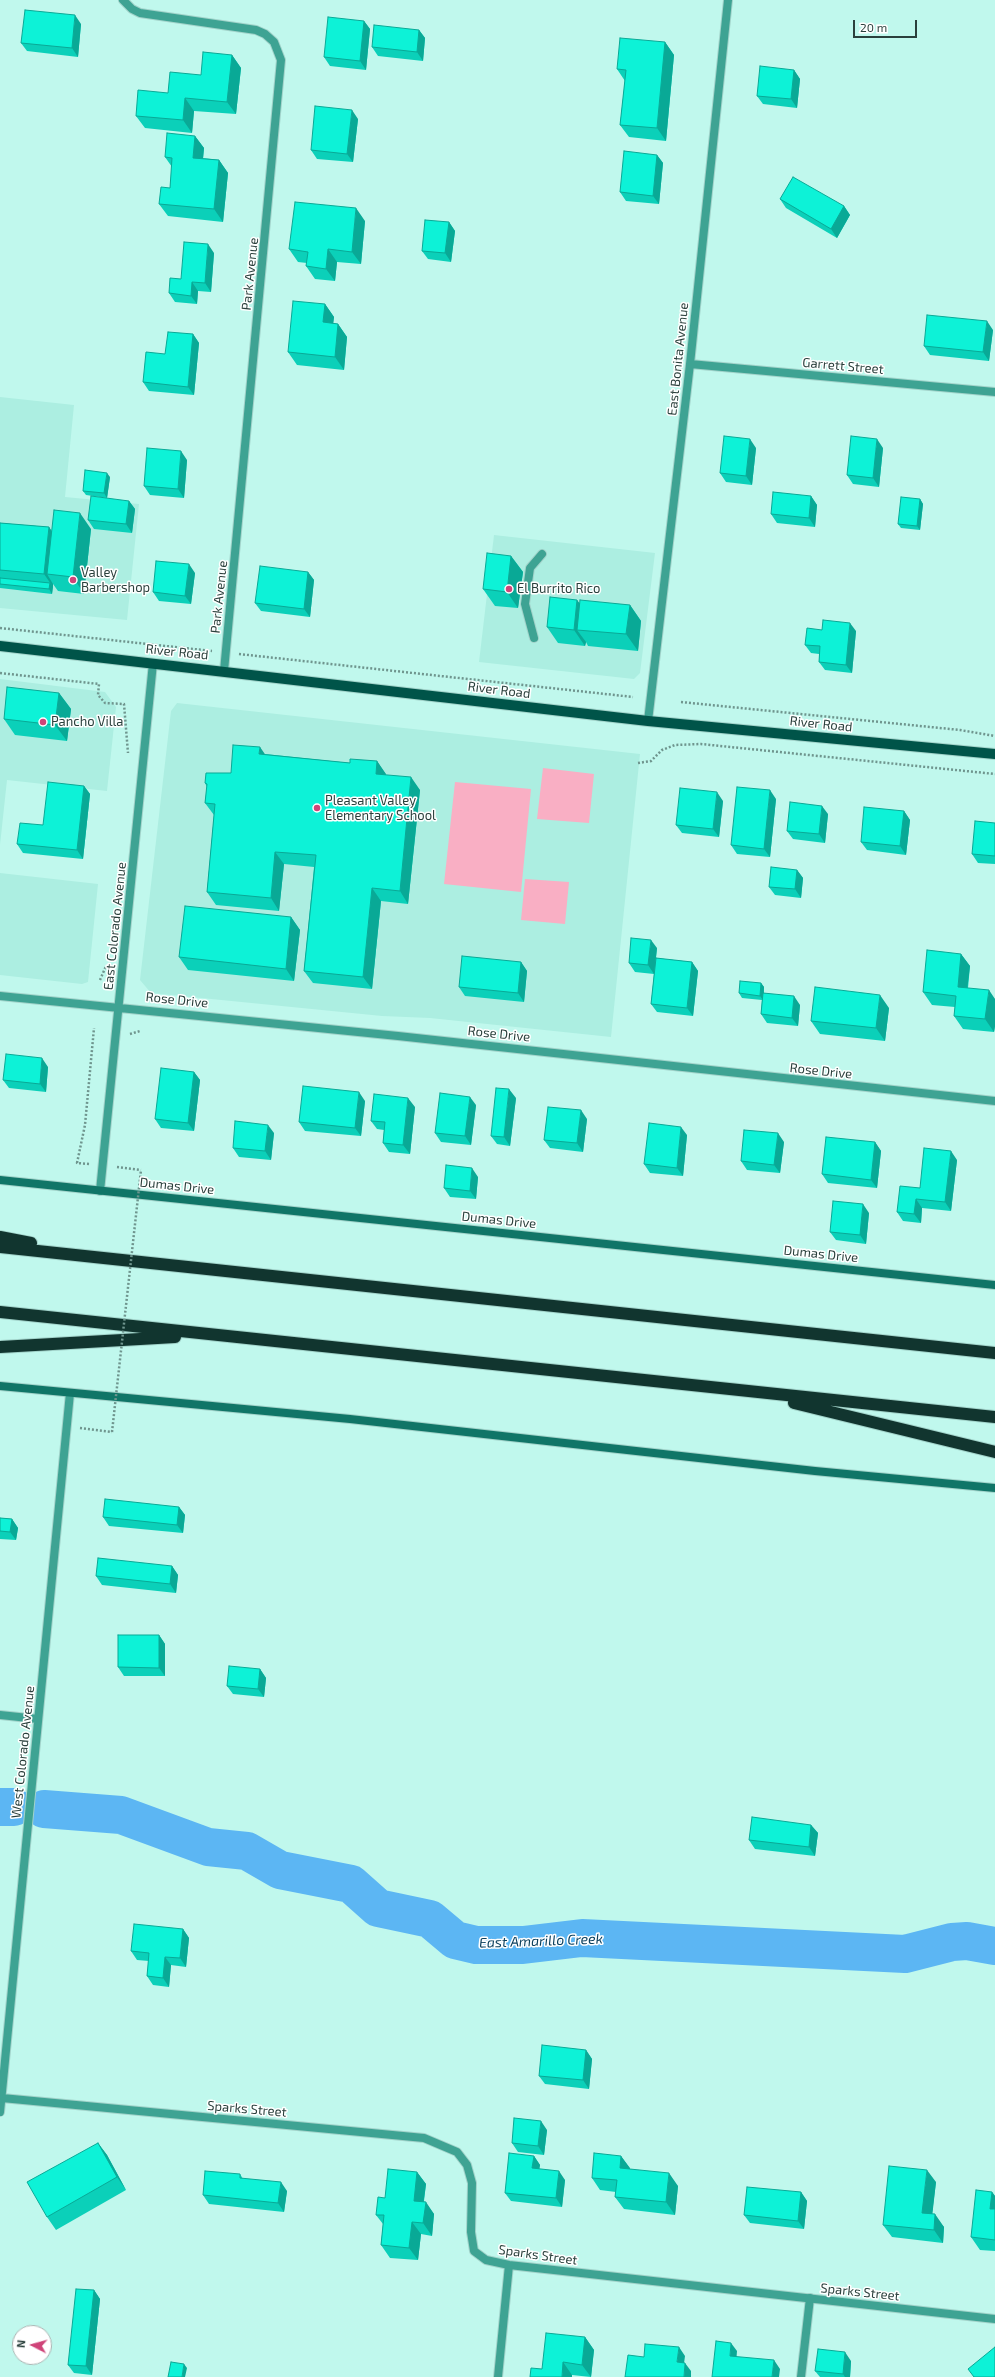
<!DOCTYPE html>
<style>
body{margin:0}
#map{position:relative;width:995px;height:2377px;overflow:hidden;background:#c0f8ed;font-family:"Exo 2",sans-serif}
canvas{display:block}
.north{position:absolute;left:12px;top:2325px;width:40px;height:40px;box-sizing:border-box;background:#fff;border:1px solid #aab3b1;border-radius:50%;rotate:276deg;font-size:11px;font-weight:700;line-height:16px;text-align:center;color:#2a403c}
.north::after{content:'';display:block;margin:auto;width:14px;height:18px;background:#cf4479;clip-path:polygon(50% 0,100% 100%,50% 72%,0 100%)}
.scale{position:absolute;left:853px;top:20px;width:64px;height:18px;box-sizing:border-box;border:2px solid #2a403c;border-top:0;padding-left:5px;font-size:12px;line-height:14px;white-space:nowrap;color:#2a403c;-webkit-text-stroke:3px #fff;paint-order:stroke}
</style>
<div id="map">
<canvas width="995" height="2377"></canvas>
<div class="north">N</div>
<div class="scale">20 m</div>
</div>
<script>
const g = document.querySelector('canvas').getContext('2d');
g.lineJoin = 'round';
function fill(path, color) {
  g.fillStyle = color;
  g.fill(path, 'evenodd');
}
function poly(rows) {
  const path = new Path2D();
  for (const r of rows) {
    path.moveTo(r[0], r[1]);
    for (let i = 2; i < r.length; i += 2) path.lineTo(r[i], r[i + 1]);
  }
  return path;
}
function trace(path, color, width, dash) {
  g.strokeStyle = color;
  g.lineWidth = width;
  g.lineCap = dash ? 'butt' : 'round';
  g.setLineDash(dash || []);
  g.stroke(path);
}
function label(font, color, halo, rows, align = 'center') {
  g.font = font + ' "Exo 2",sans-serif';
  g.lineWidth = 3;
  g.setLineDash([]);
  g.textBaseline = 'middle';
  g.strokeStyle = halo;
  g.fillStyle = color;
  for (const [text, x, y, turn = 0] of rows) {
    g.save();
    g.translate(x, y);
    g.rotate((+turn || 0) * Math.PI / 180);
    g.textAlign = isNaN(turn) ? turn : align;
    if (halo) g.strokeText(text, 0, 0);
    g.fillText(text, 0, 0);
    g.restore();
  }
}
const built = poly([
 [0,397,74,405,65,497,139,504,127,620,0,608],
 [494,535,655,553,640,673,634,679,479,662],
 [0,679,105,692,116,707,107,791,7,780,0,845],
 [177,703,640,754,611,1037,430,1018,382,1016,151,993,140,980,171,711],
 [0,873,98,884,88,982,82,984,0,975]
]);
const green = poly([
 [543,768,594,774,589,823,537,819],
 [455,782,531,789,521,892,444,884],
 [525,879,569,882,565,924,521,920]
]);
const river = poly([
 [0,1807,14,1807],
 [44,1809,121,1815,208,1847,247,1851,280,1870,351,1884,378,1908,430,1919,455,1940,476,1945,523,1945,582,1938,905,1954,952,1942,967,1941,995,1946]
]);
const path = poly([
 [0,628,212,651],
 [239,654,633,697],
 [0,673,99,684,98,695,105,703,124,704,128,753],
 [681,702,960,730,995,736],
 [638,763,651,761,662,750,675,745,701,744,995,774],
 [100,980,106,966],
 [130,1034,140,1031],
 [89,1164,77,1163,85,1125,94,1028],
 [117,1167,141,1170],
 [80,1428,112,1432]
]);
const lane = poly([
 [534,638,525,604,530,568,542,554],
 [801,2377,810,2298]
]);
const street = poly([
 [123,0,132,9,140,13,256,30,265,34,274,42,281,60,224,671],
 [690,364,995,392],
 [648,721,690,364,728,0],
 [0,996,398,1036,995,1101],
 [100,1191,153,663],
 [0,1715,38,1719],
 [2,2098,424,2138,457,2152,467,2165,472,2183,471,2232,474,2251,486,2260,509,2265,995,2319],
 [0,2112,70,1393],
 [498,2377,509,2265]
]);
const secondary = poly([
 [0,1180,995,1285],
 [0,1386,350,1419,815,1471,995,1488]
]);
const primary = poly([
 [0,646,648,721,995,754]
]);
const highway = poly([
 [0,1237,31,1243],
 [0,1247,995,1353],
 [0,1312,995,1417],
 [0,1347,175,1337],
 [794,1403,995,1452]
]);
const pathBridge = poly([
 [112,1432,141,1170]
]);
const wall = poly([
 [364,21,370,29,366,70,330,66,324,57],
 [81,24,78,57,27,51,21,43],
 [419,30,425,38,423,61,378,56,372,47],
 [665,42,674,55,666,141,629,137,620,125,625,81,617,69],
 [232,55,241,68,236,114,194,111,192,133,145,128,136,116,168,93,201,75],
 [794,70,800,79,797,108,763,104,757,96],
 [358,119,353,162,317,159,311,150],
 [195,136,204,148,203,158,219,160,228,173,223,222,168,216,159,204,170,188,172,167,165,157],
 [657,155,663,163,659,204,626,201,620,192],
 [780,199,844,206,850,215,837,238,786,208],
 [365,221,361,264,337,262,335,281,315,279,306,266,307,263,298,262,289,249],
 [449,222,455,231,451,262,428,259,422,251],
 [214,253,211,292,198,291,197,304,175,302,169,293],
 [325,304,334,317,333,323,338,324,347,337,344,370,297,365,288,352],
 [993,330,989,361,930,355,924,346],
 [193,334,199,343,194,395,149,391,143,382],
 [756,448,752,485,726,482,720,473],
 [883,448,879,487,853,484,847,475],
 [187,460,184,498,150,495,144,486],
 [110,477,107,498,86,495,83,491],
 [811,496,817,505,815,527,777,523,771,514],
 [920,499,923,504,920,530,901,528,898,524],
 [129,501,135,509,132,533,94,529,88,520],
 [0,523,49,527,51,531,91,529,84,594,58,591,53,584,52,594,0,588],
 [511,556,523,572,518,608,495,606,483,589],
 [308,572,314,580,310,617,261,611,255,603],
 [195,573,191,604,159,601,153,592],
 [577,600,579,603,630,605,641,621,638,651,588,646,586,642,585,646,558,643,547,627],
 [822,630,856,631,852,673,825,670,819,662,819,654,811,653,805,645],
 [59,693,71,709,67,741,15,735,4,719],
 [265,754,350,763,377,761,386,775,420,790,408,904,381,901,372,989,313,983,304,971,314,867,284,864,279,911,216,905,207,892,214,815,205,803,207,787,205,783,231,773],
 [84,786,90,794,83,859,23,853,17,844,43,825],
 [776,799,770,857,737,854,731,845],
 [723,801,719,837,682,833,676,825],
 [904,811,910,820,906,855,867,850,861,842],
 [828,814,825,843,793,839,787,831],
 [995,823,995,864,978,863,972,854],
 [797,870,803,878,801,898,775,895,769,887],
 [291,917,300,930,294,981,188,970,179,957],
 [657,948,656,958,692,962,698,971,693,1016,657,1012,651,1004,654,974,635,972,629,963],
 [961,954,970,966,968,988,995,999,995,1026,994,1032,963,1029,954,1016,955,1007,932,1005,923,992],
 [521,962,527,971,524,1002,465,996,459,987],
 [761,983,764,987,764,993,800,1005,798,1026,767,1023,761,1014,762,1000,742,998,739,993],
 [889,1008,885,1041,820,1034,811,1021],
 [48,1067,46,1092,9,1088,3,1080],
 [194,1072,200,1080,194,1131,161,1128,155,1119],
 [516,1098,510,1146,497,1144,491,1136],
 [365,1101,361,1136,305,1131,299,1122],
 [476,1105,471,1145,441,1142,435,1133],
 [415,1107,410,1154,389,1152,383,1143,384,1130,377,1129,371,1121],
 [587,1119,583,1152,550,1148,544,1140],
 [274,1133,271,1160,239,1157,233,1148],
 [687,1135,683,1176,650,1173,644,1164],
 [784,1142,780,1173,747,1170,741,1161],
 [875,1142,881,1151,877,1188,828,1183,822,1174],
 [957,1160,951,1211,922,1208,921,1223,903,1221,897,1212,920,1188],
 [478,1177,476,1199,450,1197,444,1188],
 [869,1213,866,1244,836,1240,830,1232],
 [179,1507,185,1515,183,1533,109,1526,103,1517],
 [0,1518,12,1519,18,1528,16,1540,0,1539],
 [172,1566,178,1575,176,1593,102,1585,96,1576],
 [159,1635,165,1644,165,1676,124,1676,118,1667],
 [260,1669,266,1678,264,1697,233,1694,227,1686],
 [811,1825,818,1833,815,1856,755,1849,749,1840],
 [183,1929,189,1938,186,1967,171,1965,169,1987,153,1985,147,1976,149,1961,137,1960,131,1951],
 [586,2050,592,2059,589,2089,545,2084,539,2076],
 [547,2130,544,2155,518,2152,512,2143],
 [98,2143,107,2155,126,2190,56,2230,47,2217],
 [534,2156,540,2165,539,2169,565,2180,562,2207,511,2201,505,2193],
 [621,2156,630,2169,678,2186,675,2215,624,2209,615,2197,616,2192,600,2190,592,2178],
 [417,2172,426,2184,424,2201,434,2214,432,2236,421,2234,418,2260,390,2258,381,2245,383,2224,376,2215,385,2198],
 [240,2174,243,2179,287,2191,284,2212,209,2204,203,2195],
 [936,2182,932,2214,944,2227,943,2243,892,2237,883,2225],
 [801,2192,807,2201,804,2229,750,2223,744,2215],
 [992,2192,995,2196,995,2251,980,2250,971,2237],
 [94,2290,100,2299,92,2375,74,2373,68,2365],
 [585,2337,594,2350,591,2377,572,2375,542,2369],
 [851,2361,850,2377,820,2377,815,2371]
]);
const shadedWall = poly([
 [75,15,81,24,78,57,72,48],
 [364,21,370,29,366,70,360,61],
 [419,30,425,38,423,61,417,52],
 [665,42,674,55,666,141,657,128],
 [232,55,241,68,236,114,227,102],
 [794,70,800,79,797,108,791,99],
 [185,98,194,111,192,133,183,120],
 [352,110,358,119,353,162,347,154],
 [195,136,204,148,202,170,193,158],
 [657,155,663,163,659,204,653,196],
 [219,160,228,173,223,222,214,209],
 [844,206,850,215,837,238,831,229],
 [356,208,365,221,361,264,352,252],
 [449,222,455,231,451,262,445,253],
 [208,244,214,253,211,292,205,283],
 [328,249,337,262,335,281,326,269],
 [192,282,198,291,197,304,191,296],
 [325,304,334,317,332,335,323,322],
 [987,321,993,330,989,361,983,352],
 [338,324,347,337,344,370,335,357],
 [193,334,199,343,194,395,188,387],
 [750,439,756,448,752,485,746,476],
 [877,439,883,448,879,487,873,478],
 [181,451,187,460,184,498,178,489],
 [107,473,110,477,107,498,104,493],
 [811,496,817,505,815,527,809,518],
 [920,499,923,504,920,530,917,526],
 [129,501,135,509,132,533,126,524],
 [80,513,91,529,84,594,73,577],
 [49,527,58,540,47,574,53,584,53,587,44,574],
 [511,556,523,572,518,608,507,592],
 [189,564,195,573,191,604,185,596],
 [308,572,314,580,310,617,304,609],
 [50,583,53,587,52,594,49,589],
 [577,600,589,616,577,630,586,642,585,646,574,630],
 [630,605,641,621,638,651,626,634],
 [850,623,856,631,852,673,846,665],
 [59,693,71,709,67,741,55,725],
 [260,747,269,760,259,754],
 [377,761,386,774,384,786,376,774],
 [411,777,420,790,408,904,400,891],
 [84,786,90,794,83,859,77,850],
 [770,790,776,799,770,857,764,849],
 [717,792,723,801,719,837,713,829],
 [822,806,828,814,825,843,819,834],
 [904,811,910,820,906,855,900,846],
 [275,852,284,864,279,911,271,898],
 [797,870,803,878,801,898,795,889],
 [372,888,381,901,372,989,363,977],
 [291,917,300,930,294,981,286,969],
 [651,940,657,948,654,974,648,965],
 [961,954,970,966,966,999,958,987],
 [521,962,527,971,524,1002,518,993],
 [692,962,698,971,693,1016,687,1008],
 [761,983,764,987,763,1000,760,996],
 [989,990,995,999,995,1026,994,1032,985,1019],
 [880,995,889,1008,885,1041,876,1028],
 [794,996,800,1005,798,1026,792,1018],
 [42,1058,48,1067,46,1092,40,1084],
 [194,1072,200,1080,194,1131,188,1123],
 [509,1089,516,1098,510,1146,504,1137],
 [359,1092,365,1101,361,1136,355,1128],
 [470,1097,476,1105,471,1145,465,1136],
 [408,1098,415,1107,410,1154,403,1145],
 [581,1110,587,1119,583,1152,577,1143],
 [268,1125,274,1133,271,1160,265,1151],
 [681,1127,687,1135,683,1176,677,1168],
 [778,1133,784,1142,780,1173,774,1165],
 [875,1142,881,1151,877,1188,871,1180],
 [951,1151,957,1160,951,1211,945,1202],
 [472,1168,478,1177,476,1199,470,1191],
 [916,1199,922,1208,921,1223,914,1214],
 [863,1204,869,1213,866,1244,860,1235],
 [179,1507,185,1515,183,1533,177,1525],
 [12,1519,18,1528,16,1540,10,1532],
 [172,1566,178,1575,176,1593,170,1584],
 [159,1635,165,1644,165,1676,159,1668],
 [260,1669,266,1678,264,1697,258,1689],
 [811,1825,818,1833,815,1856,809,1847],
 [183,1929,189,1938,186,1967,180,1958],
 [165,1957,171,1965,169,1987,163,1978],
 [586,2050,592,2059,589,2089,583,2080],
 [541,2121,547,2130,544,2155,538,2146],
 [98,2143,107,2155,126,2190,117,2177],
 [534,2156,540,2165,538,2177,532,2168],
 [621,2156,630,2168,629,2181,620,2168],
 [927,2170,936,2182,931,2226,922,2213],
 [559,2171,565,2180,562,2207,556,2198],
 [417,2172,426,2184,422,2213,414,2201],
 [669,2173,678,2186,675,2215,666,2202],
 [281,2182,287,2191,284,2212,278,2203],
 [801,2192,807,2201,804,2229,798,2221],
 [992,2192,995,2196,995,2216,990,2209],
 [426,2202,434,2214,432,2236,423,2223],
 [935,2214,944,2227,943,2243,934,2230],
 [412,2222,421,2234,418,2260,409,2248],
 [94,2290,100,2299,92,2375,86,2366],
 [585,2337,594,2350,591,2377,582,2365],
 [731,2343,737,2351,736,2364,730,2356],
 [679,2347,685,2356,683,2371,677,2362],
 [845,2352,851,2361,850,2377,845,2377,843,2374],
 [774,2360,780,2369,779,2377,772,2377],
 [563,2362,572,2375,572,2377,562,2377],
 [685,2363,691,2371,691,2377,684,2377],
 [184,2364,187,2368,185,2377,182,2377]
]);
const building = poly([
 [25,10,75,15,72,48,21,43,25,10],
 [328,17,364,21,360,61,324,57,328,17],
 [374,25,419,30,417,52,372,47,374,25],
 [620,38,665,42,657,128,620,125,626,70,617,69,620,38],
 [203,52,232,55,227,102,185,98,183,120,136,116,138,90,168,93,170,72,201,75,203,52],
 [760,66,794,70,791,99,757,96,760,66],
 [315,106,352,110,347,154,311,150,315,106],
 [167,133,195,136,193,158,219,160,214,209,159,204,161,187,170,188,172,158,165,157,167,133],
 [624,151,657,155,653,196,620,192,624,151],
 [793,177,844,206,831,229,780,199,793,177],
 [295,202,356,208,352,252,328,249,326,269,306,266,308,252,289,249,295,202],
 [425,220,449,222,445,253,422,251,425,220],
 [184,242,208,244,205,283,192,282,191,296,169,293,170,278,181,279,184,242],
 [293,301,325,304,323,322,338,324,335,357,288,352,293,301],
 [927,315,987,321,983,352,924,346,927,315],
 [168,332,193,334,188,387,143,382,146,352,165,354,168,332],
 [724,436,750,439,746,476,720,473,724,436],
 [851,436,877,439,873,478,847,475,851,436],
 [147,448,181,451,178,489,144,486,147,448],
 [85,470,107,473,104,493,83,491,85,470],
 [773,492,811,496,809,518,771,514,773,492],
 [91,496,129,501,126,524,88,520,91,496],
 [901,497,920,499,917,526,898,524,901,497],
 [54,510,80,513,73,577,47,574,54,510],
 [0,523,49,527,44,574,0,570,0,523],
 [487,553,511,556,507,592,483,589,487,553],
 [156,561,189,564,185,596,153,592,156,561],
 [260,566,308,572,304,609,255,603,260,566],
 [0,578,50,583,49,589,0,584,0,578],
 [550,597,577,600,574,630,547,627,550,597],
 [580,600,630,605,626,634,577,630,580,600],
 [823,620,850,623,846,665,819,662,820,646,805,645,807,628,822,630,823,620],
 [7,687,59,693,55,725,4,719,7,687],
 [233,745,260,747,259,754,350,763,350,759,377,761,376,774,411,777,400,891,372,888,363,977,304,971,316,855,275,852,271,898,207,892,215,804,205,803,207,784,205,783,206,773,231,773,233,745],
 [48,782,84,786,77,850,17,844,20,823,43,825,48,782],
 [737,787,770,790,764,849,731,845,737,787],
 [680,788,717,792,713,829,676,825,680,788],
 [790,802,822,806,819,834,787,831,790,802],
 [864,807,904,811,900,846,861,842,864,807],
 [975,821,995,823,995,856,972,854,975,821],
 [771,867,797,870,795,889,769,887,771,867],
 [185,906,291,917,286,969,179,957,185,906],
 [631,938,651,940,648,965,629,963,631,938],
 [927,950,961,954,958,987,989,990,985,1019,954,1016,956,996,923,992,927,950],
 [462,956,521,962,518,993,459,987,462,956],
 [656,958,692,962,687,1008,651,1004,656,958],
 [740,981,761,983,760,996,739,993,740,981],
 [815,987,880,995,876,1028,811,1021,815,987],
 [763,993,794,996,792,1018,761,1014,763,993],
 [6,1054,42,1058,40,1084,3,1080,6,1054],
 [161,1068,194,1072,188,1123,155,1119,161,1068],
 [303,1086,359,1092,355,1128,299,1122,303,1086],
 [496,1088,509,1089,504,1137,491,1136,496,1088],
 [440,1093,470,1097,465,1136,435,1133,440,1093],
 [374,1094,408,1098,403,1145,383,1143,385,1122,371,1121,374,1094],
 [548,1107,581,1110,577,1143,544,1140,548,1107],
 [235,1121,268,1125,265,1151,233,1148,235,1121],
 [649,1123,681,1127,677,1168,644,1164,649,1123],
 [744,1130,778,1133,774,1165,741,1161,744,1130],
 [826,1137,875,1142,871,1180,822,1174,826,1137],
 [924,1148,951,1151,945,1202,916,1199,914,1214,897,1212,900,1186,920,1188,924,1148],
 [446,1165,472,1168,470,1191,444,1188,446,1165],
 [833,1201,863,1204,860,1235,830,1232,833,1201],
 [105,1499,179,1507,177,1525,103,1517,105,1499],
 [0,1518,12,1519,10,1532,0,1531,0,1518],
 [98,1558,172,1566,170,1584,96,1576,98,1558],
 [118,1635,159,1635,159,1668,118,1667,118,1635],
 [229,1666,260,1669,258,1689,227,1686,229,1666],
 [752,1817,811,1825,809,1847,749,1840,752,1817],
 [134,1924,183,1929,180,1958,165,1957,163,1978,147,1976,149,1953,131,1951,134,1924],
 [542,2045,586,2050,583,2080,539,2076,542,2045],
 [514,2118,541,2121,538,2146,512,2143,514,2118],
 [98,2143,117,2177,47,2217,27,2182,98,2143],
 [509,2153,534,2156,532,2168,559,2171,556,2198,505,2193,509,2153],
 [594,2153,621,2156,620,2168,669,2173,666,2202,615,2197,617,2180,592,2178,594,2153],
 [889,2166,927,2170,922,2213,935,2214,934,2230,883,2225,889,2166],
 [388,2169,417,2172,414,2201,426,2202,423,2223,412,2222,409,2248,381,2245,384,2215,376,2215,378,2197,385,2198,388,2169],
 [205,2171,240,2174,240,2178,281,2182,278,2203,203,2195,205,2171],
 [747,2187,801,2192,798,2221,744,2215,747,2187],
 [976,2190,992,2192,990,2209,995,2209,995,2240,971,2237,976,2190],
 [76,2289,94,2290,86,2366,68,2365,76,2289],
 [546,2333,585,2337,582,2365,563,2362,562,2377,530,2377,531,2368,542,2369,546,2333],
 [716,2341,731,2343,730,2356,774,2360,772,2377,712,2377,716,2341],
 [645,2344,679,2347,677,2362,685,2363,684,2377,625,2377,628,2355,644,2357,645,2344],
 [995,2347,995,2377,974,2377,968,2369,995,2347],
 [818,2349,845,2352,843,2374,815,2371,818,2349],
 [171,2362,184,2364,182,2377,168,2377,171,2362]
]);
const markers = [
 [73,580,4,"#cf4479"],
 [509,589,4,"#cf4479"],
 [43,722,4,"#cf4479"],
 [317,808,4,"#cf4479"]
];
const streetNames = [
 ["Park Avenue",250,274,-84],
 ["East Bonita Avenue",678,359,-84],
 ["Garrett Street",843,366,5],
 ["Park Avenue",219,597,-84],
 ["River Road",177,652,6],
 ["River Road",499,690,7],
 ["River Road",821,724,6],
 ["East Colorado Avenue",115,926,-84],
 ["Rose Drive",177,1000,6],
 ["Rose Drive",499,1034,6],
 ["Rose Drive",821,1071,6],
 ["Dumas Drive",177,1186,6],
 ["Dumas Drive",499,1220,6],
 ["Dumas Drive",821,1254,6],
 ["West Colorado Avenue",23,1752,-84],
 ["Sparks Street",247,2109,5],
 ["Sparks Street",538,2255,8],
 ["Sparks Street",860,2292,6]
];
const poiNames = [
 ["Valley",81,573],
 ["Barbershop",81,588],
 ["El Burrito Rico",517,589],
 ["Pancho Villa",51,722],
 ["Pleasant Valley",325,801],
 ["Elementary School",325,816]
];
const waterNames = [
 ["East Amarillo Creek",541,1941,-2]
];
fill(built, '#aceee1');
fill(green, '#f9afc4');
trace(river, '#5cb6f3', 38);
trace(lane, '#a2d3ca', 10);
trace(street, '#a2d3ca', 10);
trace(secondary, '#a2d3ca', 10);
trace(primary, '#a2d3ca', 12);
trace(highway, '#a2d3ca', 14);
trace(path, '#6f958e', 2.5, [2, 2]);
trace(lane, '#3ea393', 8);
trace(street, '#3ea393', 8);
trace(secondary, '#107567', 8);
trace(primary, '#005449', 10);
trace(highway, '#11352f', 12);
trace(pathBridge, '#6f958e', 2.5, [2, 2]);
fill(wall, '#0bd0b9');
fill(shadedWall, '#09a996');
fill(building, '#0df2d7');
trace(building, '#09a996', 1);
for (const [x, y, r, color] of markers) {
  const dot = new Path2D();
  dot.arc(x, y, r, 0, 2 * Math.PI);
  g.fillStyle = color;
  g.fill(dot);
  trace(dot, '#fff', 1.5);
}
label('13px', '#2a403c', '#fff', streetNames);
label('13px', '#2a403c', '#fff', poiNames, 'left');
label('italic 14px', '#093e5c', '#fff', waterNames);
</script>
